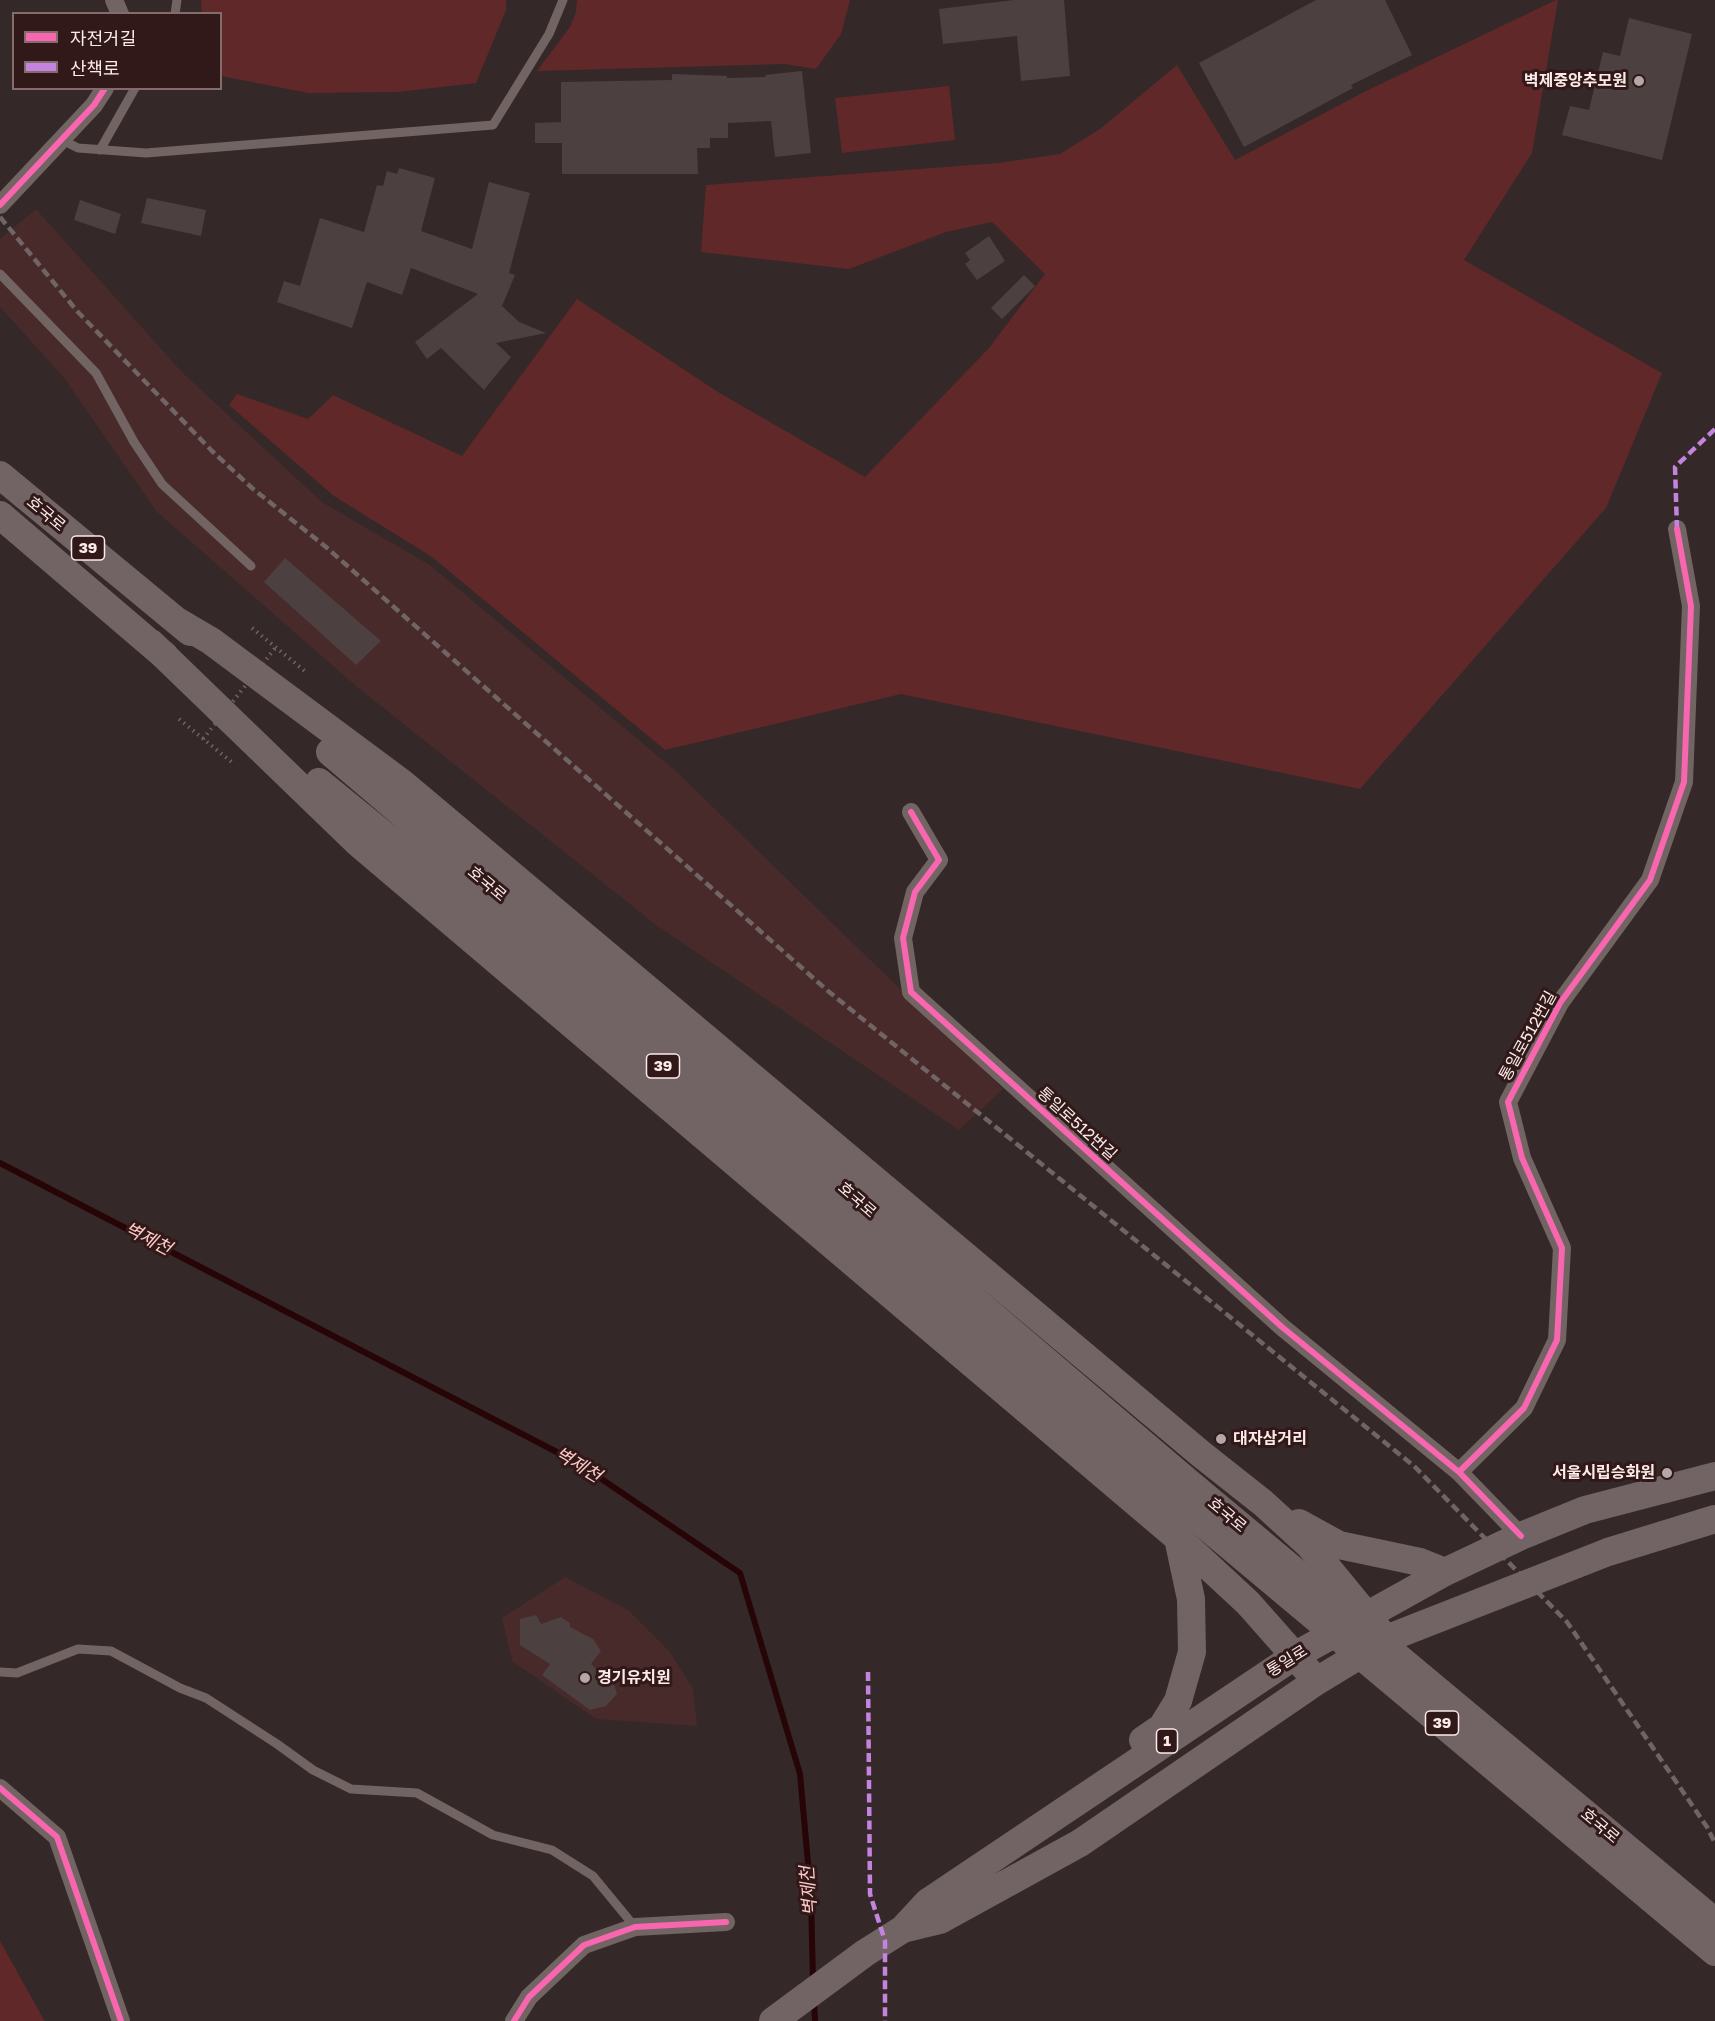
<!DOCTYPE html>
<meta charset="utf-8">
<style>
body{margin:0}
#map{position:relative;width:1715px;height:2021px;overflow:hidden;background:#352828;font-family:"Golos Text","Noto Sans KR",sans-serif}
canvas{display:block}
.legend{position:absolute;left:12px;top:12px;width:210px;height:78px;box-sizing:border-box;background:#311919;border:2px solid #826d6c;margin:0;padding:8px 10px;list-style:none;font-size:18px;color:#fbeae8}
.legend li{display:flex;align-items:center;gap:12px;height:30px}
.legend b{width:30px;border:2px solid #826d6c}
</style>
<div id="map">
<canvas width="1715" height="2021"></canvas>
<ul class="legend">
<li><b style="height:8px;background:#f766af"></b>자전거길</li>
<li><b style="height:8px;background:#c483df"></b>산책로</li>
</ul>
</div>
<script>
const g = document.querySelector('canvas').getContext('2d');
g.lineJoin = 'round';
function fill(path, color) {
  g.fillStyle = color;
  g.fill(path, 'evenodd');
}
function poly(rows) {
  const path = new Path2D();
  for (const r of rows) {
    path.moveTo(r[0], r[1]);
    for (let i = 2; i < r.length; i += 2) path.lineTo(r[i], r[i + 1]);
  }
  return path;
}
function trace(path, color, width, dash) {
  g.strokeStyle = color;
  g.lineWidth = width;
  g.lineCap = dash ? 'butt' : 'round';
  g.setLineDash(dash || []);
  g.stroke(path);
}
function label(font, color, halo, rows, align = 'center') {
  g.font = font + ' "Golos Text","Noto Sans KR",sans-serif';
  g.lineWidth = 6;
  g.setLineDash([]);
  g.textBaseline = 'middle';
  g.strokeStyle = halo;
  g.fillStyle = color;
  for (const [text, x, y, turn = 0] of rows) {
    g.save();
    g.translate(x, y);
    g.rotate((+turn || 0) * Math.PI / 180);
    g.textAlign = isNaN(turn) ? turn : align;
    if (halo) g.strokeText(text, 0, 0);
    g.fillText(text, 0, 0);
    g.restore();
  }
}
const built = poly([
 [36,209,182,372,322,502,430,565,677,772,1003,1089,959,1130,656,925,357,687,157,512,64,378,0,307,0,239],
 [565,1577,628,1610,670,1652,693,1689,697,1726,596,1719,512,1661,502,1618]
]);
const green = poly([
 [201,0,506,0,506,10,476,83,398,92,308,93,221,76,220,14,202,13],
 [577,0,850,0,841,34,816,69,785,64,537,71,570,27,576,12],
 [1556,0,1558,0,1532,153,1464,260,1662,373,1606,508,1360,789,901,694,665,750,432,557,334,496,229,405,237,394,308,419,333,395,462,456,577,299,718,392,865,477,989,348,1045,274,992,222,946,232,849,269,701,252,706,185,998,163,1060,154,1100,129,1177,65,1235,160,1366,91],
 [949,86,955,140,842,153,835,98],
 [0,1941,44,2020,45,2021,0,2021]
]);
const stream = poly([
 [0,1163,578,1463,740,1573,800,1774,811,1896,813,1982],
 [814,2001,815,2021]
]);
const building = poly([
 [1014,0,1064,0,1070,76,1021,81,1017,36,943,44,939,9],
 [1316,0,1385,0,1412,55,1351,85,1353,88,1244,147,1199,63],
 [1629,18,1692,34,1662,160,1562,135,1570,106,1589,110,1603,52,1620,56],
 [802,71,811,153,775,157,771,121,728,123,728,138,710,138,710,148,697,148,698,174,562,174,562,143,535,143,535,123,561,122,561,82,672,80,672,74,727,76,727,78,766,77,765,75],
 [399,168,435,178,421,231,472,249,489,182,530,193,509,273,515,275,502,306,519,322,546,333,496,343,511,357,484,390,441,348,427,359,415,342,478,294,411,268,402,295,367,282,352,328,277,302,284,281,300,286,320,218,364,232,377,185,383,186,387,171,397,174],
 [147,198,206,210,201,236,141,223],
 [80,200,121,214,115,234,74,220],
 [989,236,1005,261,977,280,965,264,970,260,965,253],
 [1024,275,1035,286,1002,319,991,308],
 [285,558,381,641,356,665,264,582],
 [536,1615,541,1624,561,1617,570,1623,570,1627,593,1639,601,1651,591,1664,614,1684,617,1694,606,1706,590,1710,542,1675,550,1664,520,1645,520,1619]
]);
const path = poly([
 [252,628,306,672],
 [179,719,234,764]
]);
const lane = poly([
 [175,14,177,0],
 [62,140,78,148,146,153,493,125,549,34,563,0],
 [100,150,135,88],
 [0,274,96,373,134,442,162,484,251,566],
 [0,1672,17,1673,78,1649,111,1651,180,1688,206,1698,277,1744,313,1770,351,1789,417,1793,493,1835,552,1850,593,1876,635,1927]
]);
const street = poly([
 [114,0,120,14],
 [0,205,94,105,105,88],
 [911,812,939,860,915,892,903,938,911,992,1282,1327,1459,1472,1521,1536],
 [1459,1472,1524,1408,1557,1340,1562,1248,1522,1158,1508,1102,1560,1003,1650,880,1684,782,1691,606,1677,529],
 [0,1788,57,1837,121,2021],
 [514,2021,529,1997,584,1945,635,1927,726,1922]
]);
const primary = poly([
 [0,475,190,632],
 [0,515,165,656],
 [177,621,211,641,402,783,1201,1454,1263,1503,1309,1545,1386,1639],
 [151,643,357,842,1178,1538,1248,1603,1317,1681],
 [330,752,1183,1478],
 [319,782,567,984,1169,1495],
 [1299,1523,1339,1545,1420,1562,1445,1572],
 [1143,1740,1162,1727,1178,1701,1192,1652,1191,1599,1178,1538],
 [903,1929,940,1920,1080,1843,1317,1681,1386,1639,1608,1552,1715,1519],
 [773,2021,865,1953,903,1929,928,1902,1296,1655,1445,1572,1521,1536,1585,1510,1715,1476]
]);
const rail = poly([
 [0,217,77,311,212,451,252,488,326,547,828,991,1414,1466,1567,1622,1707,1827,1715,1843]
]);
const pathBridge = poly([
 [203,739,276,647]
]);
const primaryBridge = poly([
 [1183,1478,1715,1922],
 [1169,1495,1715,1952]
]);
const quiet = poly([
 [1677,529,1675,467,1715,429],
 [868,1672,870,1894,885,1941,885,2021]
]);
const cycleway = poly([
 [0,205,94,105,105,88],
 [911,812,939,860,915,892,903,938,911,992,1282,1327,1459,1472,1521,1536],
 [1459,1472,1524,1408,1557,1340,1562,1248,1522,1158,1508,1102,1560,1003,1650,880,1684,782,1691,606,1677,529],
 [0,1788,57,1837,121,2021],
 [514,2021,529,1997,584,1945,635,1927,726,1922]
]);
const markers = [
 [1639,81,6,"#b6a6a5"],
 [1221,1439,6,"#b6a6a5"],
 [1667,1473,6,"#b6a6a5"],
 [585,1678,6,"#b6a6a5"]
];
const shields = [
 [88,548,33],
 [663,1066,33],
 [1442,1723,33],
 [1167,1741,21]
];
const shieldNames = [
 ["39",88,548],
 ["39",663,1066],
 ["39",1442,1723],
 ["1",1167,1741]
];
const poiNames = [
 ["벽제중앙추모원",1627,81],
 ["대자삼거리",1233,1439,"left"],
 ["서울시립승화원",1655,1473],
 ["경기유치원",597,1678,"left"]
];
const streetNames = [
 ["호국로",46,514,40],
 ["호국로",487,884,40],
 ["통일로512번길",1528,1036,-61],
 ["통일로512번길",1077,1124,42],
 ["호국로",857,1200,41],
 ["호국로",1227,1515,40],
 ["통일로",1287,1661,-32],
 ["호국로",1600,1826,40]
];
const waterNames = [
 ["벽제천",148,1239,27],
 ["벽제천",578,1465,31],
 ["벽제천",809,1891,-94]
];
fill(built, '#472a29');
fill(green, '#602828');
trace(stream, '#270405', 6);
fill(building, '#4c4040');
trace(path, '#706464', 4, [1.5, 4.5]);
trace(lane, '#716463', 9);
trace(street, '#716463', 18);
trace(primary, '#726464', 28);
trace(rail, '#716464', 4.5, [9, 4.5]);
trace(pathBridge, '#706464', 4, [1.5, 4.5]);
trace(primaryBridge, '#726464', 28);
trace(quiet, '#c483df', 4.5, [9, 4.5]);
trace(cycleway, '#f766af', 6);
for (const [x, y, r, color] of markers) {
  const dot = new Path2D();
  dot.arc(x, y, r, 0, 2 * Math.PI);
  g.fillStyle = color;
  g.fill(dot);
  trace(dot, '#311919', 2);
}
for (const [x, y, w] of shields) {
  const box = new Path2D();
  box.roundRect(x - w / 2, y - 12, w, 24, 4.5);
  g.fillStyle = '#311919';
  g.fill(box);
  trace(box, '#fbeae8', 1.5);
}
label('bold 15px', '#fbeae8', null, shieldNames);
label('bold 16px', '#fbeae8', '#311919', poiNames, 'right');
label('16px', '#fbeae8', '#311919', streetNames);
label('italic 18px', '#fecac7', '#311919', waterNames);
</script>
